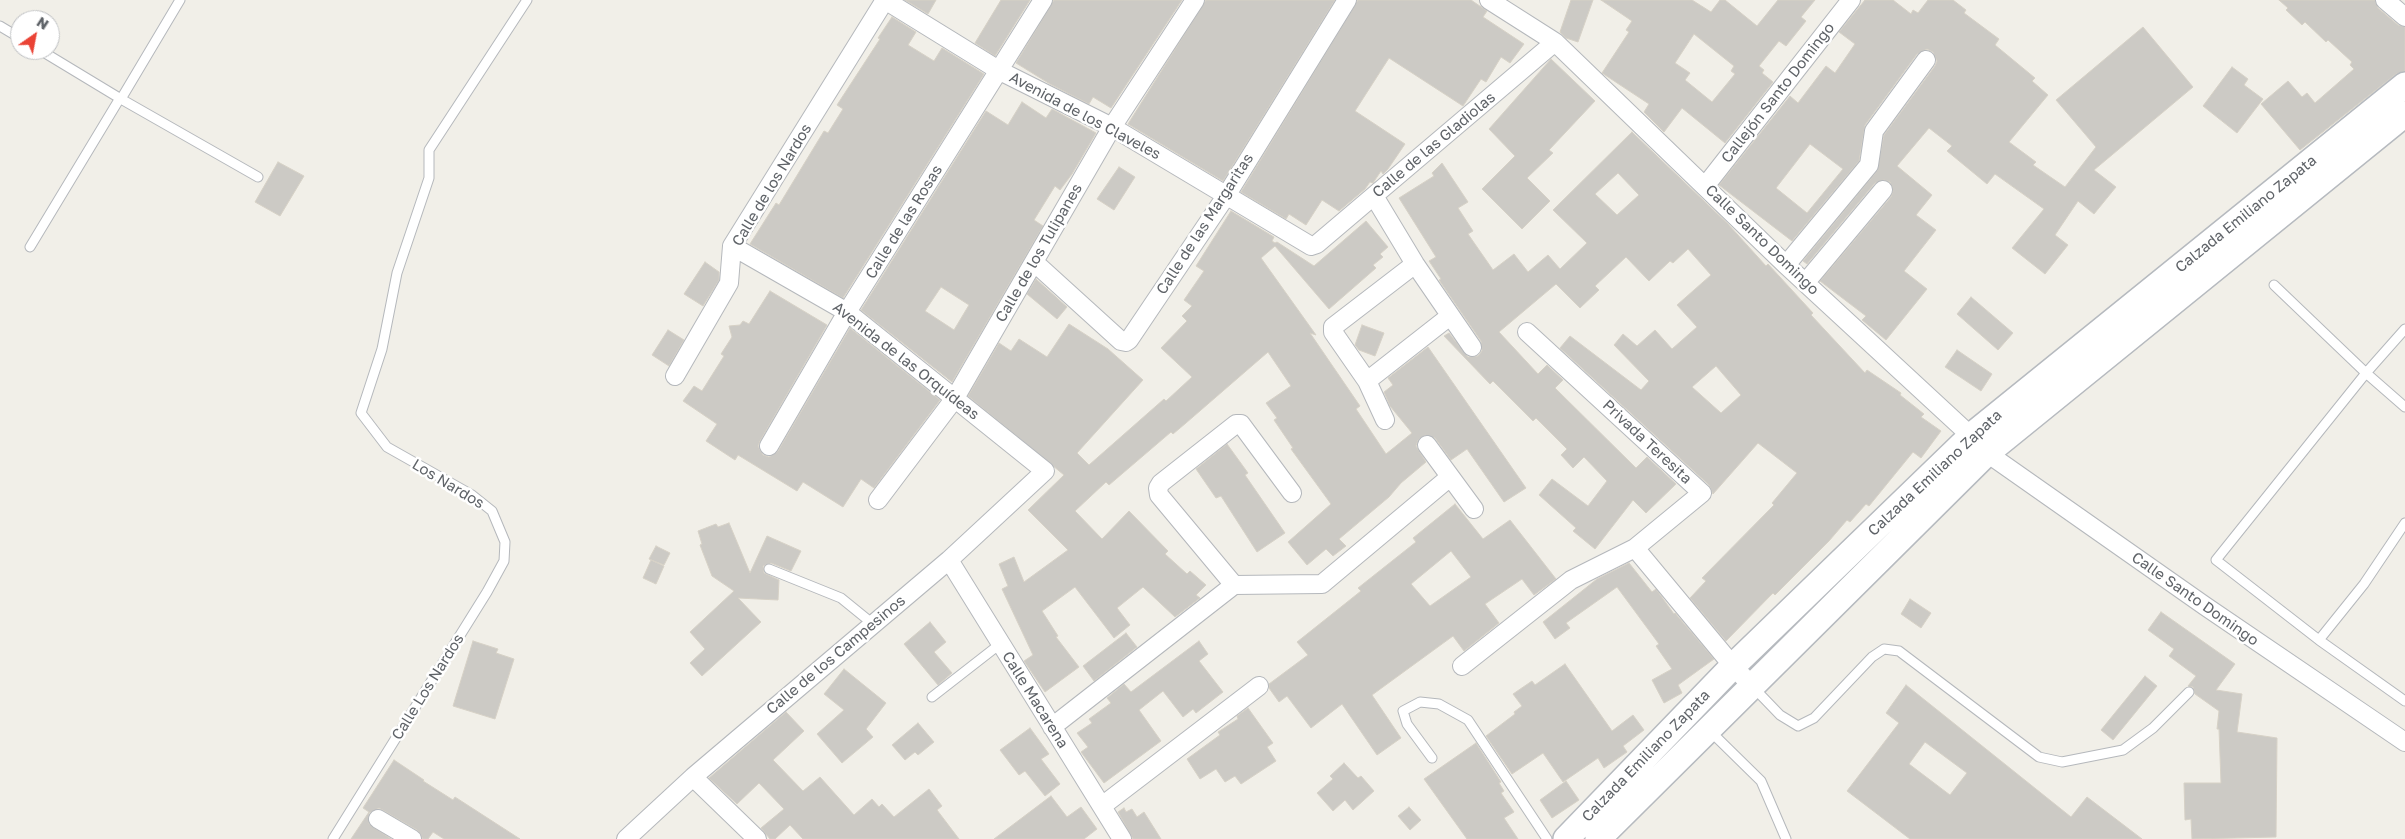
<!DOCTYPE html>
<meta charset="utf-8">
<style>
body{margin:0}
#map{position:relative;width:2405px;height:839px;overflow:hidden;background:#f1efe8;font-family:"Golos Text",sans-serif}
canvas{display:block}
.north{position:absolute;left:10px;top:10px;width:50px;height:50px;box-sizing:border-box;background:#fff;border:1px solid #bfc1c3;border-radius:50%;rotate:33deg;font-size:14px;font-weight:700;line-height:20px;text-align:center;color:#5f6368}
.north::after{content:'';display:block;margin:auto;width:18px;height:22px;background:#ea4335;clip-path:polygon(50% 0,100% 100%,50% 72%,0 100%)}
</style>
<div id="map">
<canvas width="2405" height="839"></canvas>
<div class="north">N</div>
</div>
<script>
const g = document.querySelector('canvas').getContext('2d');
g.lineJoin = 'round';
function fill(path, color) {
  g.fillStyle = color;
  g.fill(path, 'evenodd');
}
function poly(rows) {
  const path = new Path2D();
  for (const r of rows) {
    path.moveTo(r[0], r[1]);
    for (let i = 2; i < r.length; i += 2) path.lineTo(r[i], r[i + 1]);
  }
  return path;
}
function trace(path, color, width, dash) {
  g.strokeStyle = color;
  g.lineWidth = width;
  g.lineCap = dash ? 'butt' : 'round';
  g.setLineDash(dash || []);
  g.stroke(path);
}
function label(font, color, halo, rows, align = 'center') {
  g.font = font + ' "Golos Text",sans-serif';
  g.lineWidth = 5;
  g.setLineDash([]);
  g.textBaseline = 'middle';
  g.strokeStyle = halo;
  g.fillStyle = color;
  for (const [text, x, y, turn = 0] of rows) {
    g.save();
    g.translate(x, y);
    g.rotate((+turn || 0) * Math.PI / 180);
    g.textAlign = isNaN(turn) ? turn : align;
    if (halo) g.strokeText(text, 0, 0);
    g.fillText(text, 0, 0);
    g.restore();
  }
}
const building = poly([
 [905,0,936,0,928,14,905,0],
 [1001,0,1030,0,995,56,975,43,1001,0],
 [1054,0,1182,0,1111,108,1093,97,1089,104,1050,84,1016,63,1054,0],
 [1206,0,1335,0,1223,181,1128,124,1206,0],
 [1358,0,1471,0,1487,11,1483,17,1524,44,1510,63,1501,57,1486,82,1481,79,1463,106,1389,58,1355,111,1405,144,1388,169,1383,174,1381,171,1373,183,1370,182,1365,189,1339,211,1322,200,1306,225,1289,214,1286,219,1241,192,1358,0],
 [1571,0,1593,0,1578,42,1566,38,1560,32,1571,0],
 [1601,0,1692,0,1711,12,1720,0,1725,0,1757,26,1778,0,1815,0,1801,17,1806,21,1786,46,1779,41,1759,66,1764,70,1762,73,1773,82,1725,143,1682,108,1664,132,1644,112,1649,104,1602,73,1629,32,1626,30,1632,21,1601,0],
 [1694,34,1734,66,1731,71,1735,74,1712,102,1685,80,1690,73,1675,63,1694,34],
 [1865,0,1893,0,1911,14,1913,10,1918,13,1928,0,1953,0,1966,10,1964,13,1999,39,1995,45,2035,78,2032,81,2048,95,2009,142,2036,162,2033,165,2065,187,2096,147,2056,100,2143,27,2193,87,2094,170,2116,187,2094,214,2078,201,2055,235,2068,245,2045,274,2012,248,2044,209,1995,174,1987,184,1947,151,1952,146,1929,128,1897,166,1932,195,1916,215,1936,230,1904,271,1927,289,1886,340,1862,320,1866,316,1820,281,1891,197,1893,191,1890,182,1884,180,1875,183,1807,264,1803,261,1877,171,1884,135,1935,66,1937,61,1933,52,1927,49,1917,54,1865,125,1859,161,1792,241,1719,185,1790,96,1798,103,1826,66,1835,73,1855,44,1839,32,1865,0],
 [1810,144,1843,169,1807,213,1776,188,1810,144],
 [2279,0,2375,0,2378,8,2398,25,2405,27,2405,71,2396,74,2300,150,2261,104,2288,81,2302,97,2307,93,2315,103,2354,69,2350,65,2352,62,2328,40,2326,42,2305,22,2302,25,2286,10,2288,8,2279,0],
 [892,17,916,32,908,45,934,61,942,48,984,74,843,298,750,244,776,203,779,205,824,131,828,133,843,109,837,105,880,39,878,38,892,17],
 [1551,59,1595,101,1549,150,1553,153,1527,178,1550,201,1522,229,1482,189,1515,156,1489,129,1551,59],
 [2232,67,2248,79,2244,85,2263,99,2237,133,2203,106,2232,67],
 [1022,102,1046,118,1052,109,1096,133,1072,174,1060,190,1055,186,1034,220,1043,226,952,382,861,310,986,111,1008,125,1022,102],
 [941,287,969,305,954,330,925,311,941,287],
 [1632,132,1728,224,1766,266,1768,264,1813,313,1811,315,1865,373,1867,370,1901,393,1900,395,1924,414,1921,417,1941,431,1921,458,1913,452,1869,506,1866,504,1850,522,1847,520,1829,541,1775,595,1773,593,1726,641,1690,598,1706,581,1702,578,1774,505,1772,503,1797,473,1758,443,1713,494,1709,485,1560,348,1570,336,1641,390,1649,381,1614,345,1623,334,1637,346,1655,330,1672,349,1697,327,1677,305,1711,275,1688,249,1673,263,1670,261,1649,281,1626,257,1595,286,1599,290,1580,308,1556,284,1499,332,1538,374,1547,365,1563,380,1555,388,1636,468,1647,457,1676,484,1646,513,1633,500,1595,549,1573,531,1576,528,1539,495,1552,479,1588,506,1607,481,1584,457,1573,468,1561,455,1567,449,1536,418,1533,421,1493,381,1490,384,1444,336,1449,333,1468,357,1478,356,1482,351,1481,341,1439,280,1441,279,1429,261,1436,257,1399,198,1434,176,1432,173,1442,163,1468,202,1458,208,1473,231,1468,234,1493,270,1514,254,1528,272,1548,255,1560,269,1587,243,1553,210,1632,132],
 [1618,173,1639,195,1617,215,1595,194,1618,173],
 [1716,366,1741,395,1721,413,1692,387,1716,366],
 [278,162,304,176,280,216,255,202,278,162],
 [1119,167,1135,177,1114,210,1097,199,1119,167],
 [1231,211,1274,237,1272,241,1275,243,1277,242,1314,266,1366,221,1388,247,1380,254,1383,257,1373,265,1376,268,1329,309,1275,246,1261,258,1316,335,1310,333,1360,406,1356,409,1386,454,1412,433,1390,406,1384,392,1393,385,1388,378,1428,347,1526,488,1504,502,1467,449,1451,460,1435,438,1425,435,1418,440,1416,446,1426,462,1401,483,1389,497,1339,539,1346,546,1333,556,1326,549,1307,565,1288,542,1331,504,1291,449,1293,448,1274,420,1277,418,1266,403,1291,386,1268,352,1186,423,1173,434,1171,432,1109,485,1106,482,1075,511,1102,539,1129,511,1168,551,1165,554,1187,574,1190,571,1206,585,1196,595,1200,598,1175,617,1143,587,1117,608,1130,625,1114,638,1075,587,1042,611,1058,636,1056,637,1079,667,1045,692,1024,661,1033,655,1002,589,1008,586,999,564,1014,557,1024,582,1068,550,1028,510,1064,475,968,396,999,343,1011,351,1019,339,1047,357,1069,324,1108,349,1143,380,1077,453,1089,465,1164,399,1166,401,1192,377,1161,348,1187,321,1182,316,1192,306,1184,300,1204,271,1196,266,1231,211],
 [705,262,719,272,719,280,703,306,684,294,705,262],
 [1036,279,1067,307,1057,319,1027,294,1036,279],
 [770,291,827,325,760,441,758,446,763,455,769,457,778,451,850,328,940,400,874,488,861,479,843,507,803,482,797,491,738,455,735,460,706,441,717,424,683,401,694,386,702,391,724,356,721,354,732,337,729,326,740,325,743,321,749,324,770,291],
 [1971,297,2013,333,1998,350,1957,314,1971,297],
 [1362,325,1384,333,1375,356,1359,350,1355,345,1362,325],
 [668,330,684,340,669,366,652,355,668,330],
 [1957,350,1992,374,1981,391,1945,367,1957,350],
 [1227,444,1248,473,1245,475,1285,533,1257,552,1221,496,1216,498,1196,469,1227,444],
 [1455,504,1483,539,1510,520,1556,579,1534,595,1522,579,1485,604,1499,623,1464,651,1453,636,1372,695,1401,738,1377,755,1342,704,1311,728,1287,696,1279,702,1269,688,1269,684,1308,655,1297,642,1361,591,1358,588,1416,542,1413,538,1455,504],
 [1451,551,1471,577,1430,606,1411,584,1451,551],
 [729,523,750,573,767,536,801,551,791,571,771,563,763,566,764,573,779,580,778,600,738,598,761,622,702,676,690,663,705,649,690,632,734,591,712,576,700,545,702,544,698,531,716,524,718,527,729,523],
 [656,546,670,553,664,565,649,559,656,546],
 [651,560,664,566,656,584,643,578,651,560],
 [1629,563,1652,592,1656,589,1674,614,1675,613,1714,659,1678,685,1682,693,1664,703,1652,680,1672,669,1656,646,1659,644,1617,587,1566,623,1570,628,1555,639,1543,622,1597,579,1629,563],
 [1910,599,1931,613,1921,628,1901,614,1910,599],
 [2161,612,2235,664,2216,690,2242,694,2237,732,2277,738,2276,837,2192,839,2191,819,2185,820,2184,783,2221,783,2219,729,2217,729,2219,711,2195,694,2193,687,2188,686,2196,676,2169,656,2174,649,2148,630,2161,612],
 [930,622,946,642,934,652,952,673,938,685,904,644,930,622],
 [1126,633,1137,647,1094,681,1083,666,1126,633],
 [473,641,498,649,496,653,514,659,495,719,453,706,473,641],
 [1199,641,1208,654,1199,661,1223,692,1196,713,1193,709,1183,717,1163,691,1139,710,1161,741,1104,783,1081,752,1088,747,1077,733,1092,723,1089,719,1111,703,1107,698,1124,684,1131,692,1199,641],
 [1565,664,1612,731,1633,715,1644,730,1623,746,1627,752,1604,768,1598,758,1563,782,1543,753,1512,774,1486,736,1515,714,1514,712,1522,706,1513,694,1532,681,1535,685,1565,664],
 [844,669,886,703,866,729,873,737,842,763,817,734,844,710,824,694,844,669],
 [2145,676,2157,686,2113,740,2101,730,2145,676],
 [1906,685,2071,817,2087,797,2142,839,1910,839,1847,791,1899,723,1886,713,1906,685],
 [1925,742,1967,773,1950,795,1909,764,1925,742],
 [1248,708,1273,743,1267,747,1276,761,1241,784,1235,776,1225,782,1216,769,1200,779,1187,759,1220,735,1218,732,1238,719,1237,716,1248,708],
 [786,712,804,731,773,760,803,791,820,777,854,815,872,799,879,807,882,804,894,817,929,789,942,806,937,810,959,839,803,839,790,825,775,839,770,839,761,828,784,809,759,783,737,804,709,778,786,712],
 [918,723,934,742,918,755,915,752,905,760,892,745,918,723],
 [1030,728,1049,754,1041,759,1060,784,1045,796,1025,771,1019,775,1000,750,1030,728],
 [1476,743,1501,782,1499,783,1504,791,1501,793,1514,812,1504,818,1518,839,1467,839,1424,779,1476,743],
 [394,760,424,780,423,781,453,800,455,797,520,839,444,839,433,832,428,839,423,839,417,830,379,808,369,813,369,824,391,839,351,839,369,812,363,808,394,760],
 [1344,763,1358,778,1361,776,1374,791,1353,810,1345,800,1333,811,1317,793,1333,779,1330,776,1344,763],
 [1566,781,1579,800,1552,818,1540,800,1566,781],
 [1051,796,1067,817,1081,807,1097,829,1084,839,994,839,1051,796],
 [1409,807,1421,820,1410,830,1398,816,1409,807],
 [1124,808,1126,812,1132,809,1137,817,1144,812,1161,839,1133,839,1118,812,1124,808]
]);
const service = poly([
 [0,26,20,38],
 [40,50,121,99,180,0],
 [121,99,258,177],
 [30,247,120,98],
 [2274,285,2366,373,2405,407],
 [2405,329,2366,373,2216,560,2319,640,2405,701],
 [769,569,841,598,873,624],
 [2319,640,2364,584,2405,523],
 [1754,688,1780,715,1798,726,1814,718,1872,657,1884,649,1899,651,2039,757,2062,762,2123,750,2153,728,2189,692],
 [932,697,1000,644],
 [1709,730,1761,781,1786,839],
 [1432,758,1407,724,1403,711,1420,702,1439,704,1468,720,1547,839],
 [333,839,487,592,504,561,505,542,492,511,472,495,387,447,361,413,382,349,397,273,429,178,429,150,527,0]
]);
const minor = poly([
 [1489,0,1555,42,1786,265,1971,436],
 [2385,0,2405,17],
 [1706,185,1851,0],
 [1374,196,1415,264,1472,347],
 [1034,262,1121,341,1126,342,1129,340,1226,196,1347,0],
 [1786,265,1869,165,1874,131,1926,60],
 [1806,282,1883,190],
 [675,376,729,283,732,246,885,0,1000,71,1112,127,1311,246,1317,244,1555,42],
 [1367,381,1450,316],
 [1385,420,1367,381,1333,332,1333,327,1415,264],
 [1427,445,1474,509],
 [769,446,847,312,1043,0],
 [1987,453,2205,606,2405,742],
 [878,500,955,398,1112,127,1195,0],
 [1635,548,1733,666,1752,686],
 [949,560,1122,839],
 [1234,585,1159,495,1158,488,1161,483,1236,424,1241,424,1292,493],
 [1462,666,1571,580,1635,548,1702,493,1527,332],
 [1052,727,1234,585,1322,584,1450,477],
 [693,777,757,839],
 [1102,806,1259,686],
 [378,819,412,839],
 [626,839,693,777,949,560,1045,471,847,312,732,246]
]);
const secondary = poly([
 [1566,839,1733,666,1971,436,2405,85],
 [1598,839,1987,453,2405,114]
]);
const streetNames = [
 ["Callejón Santo Domingo",1778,93,-52],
 ["Avenida de los Claveles",1085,116,28],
 ["Calle de las Gladiolas",1434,145,-40],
 ["Calle de los Nardos",772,185,-59],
 ["Calzada Emiliano Zapata",2246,214,-39],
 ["Calle de las Rosas",904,222,-58],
 ["Calle de las Margaritas",1205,224,-57],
 ["Calle Santo Domingo",1762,240,44],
 ["Calle de los Tulipanes",1039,253,-60],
 ["Avenida de las Orquídeas",906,361,38],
 ["Privada Teresita",1647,442,43],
 ["Calzada Emiliano Zapata",1935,473,-43],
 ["Los Nardos",448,484,31],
 ["Calle Santo Domingo",2195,599,35],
 ["Calle de los Campesinos",836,655,-40],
 ["Calle Los Nardos",428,687,-58],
 ["Calle Macarena",1035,700,58],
 ["Calzada Emiliano Zapata",1646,756,-46]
];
fill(building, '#cccac5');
trace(building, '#d6d1c6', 1);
trace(service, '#b5b8bc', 11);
trace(minor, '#b5b8bc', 20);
trace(secondary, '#b6babf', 28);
trace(service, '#fff', 9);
trace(minor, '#fff', 18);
trace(secondary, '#fff', 25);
label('15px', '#5f6368', '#fff', streetNames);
</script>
